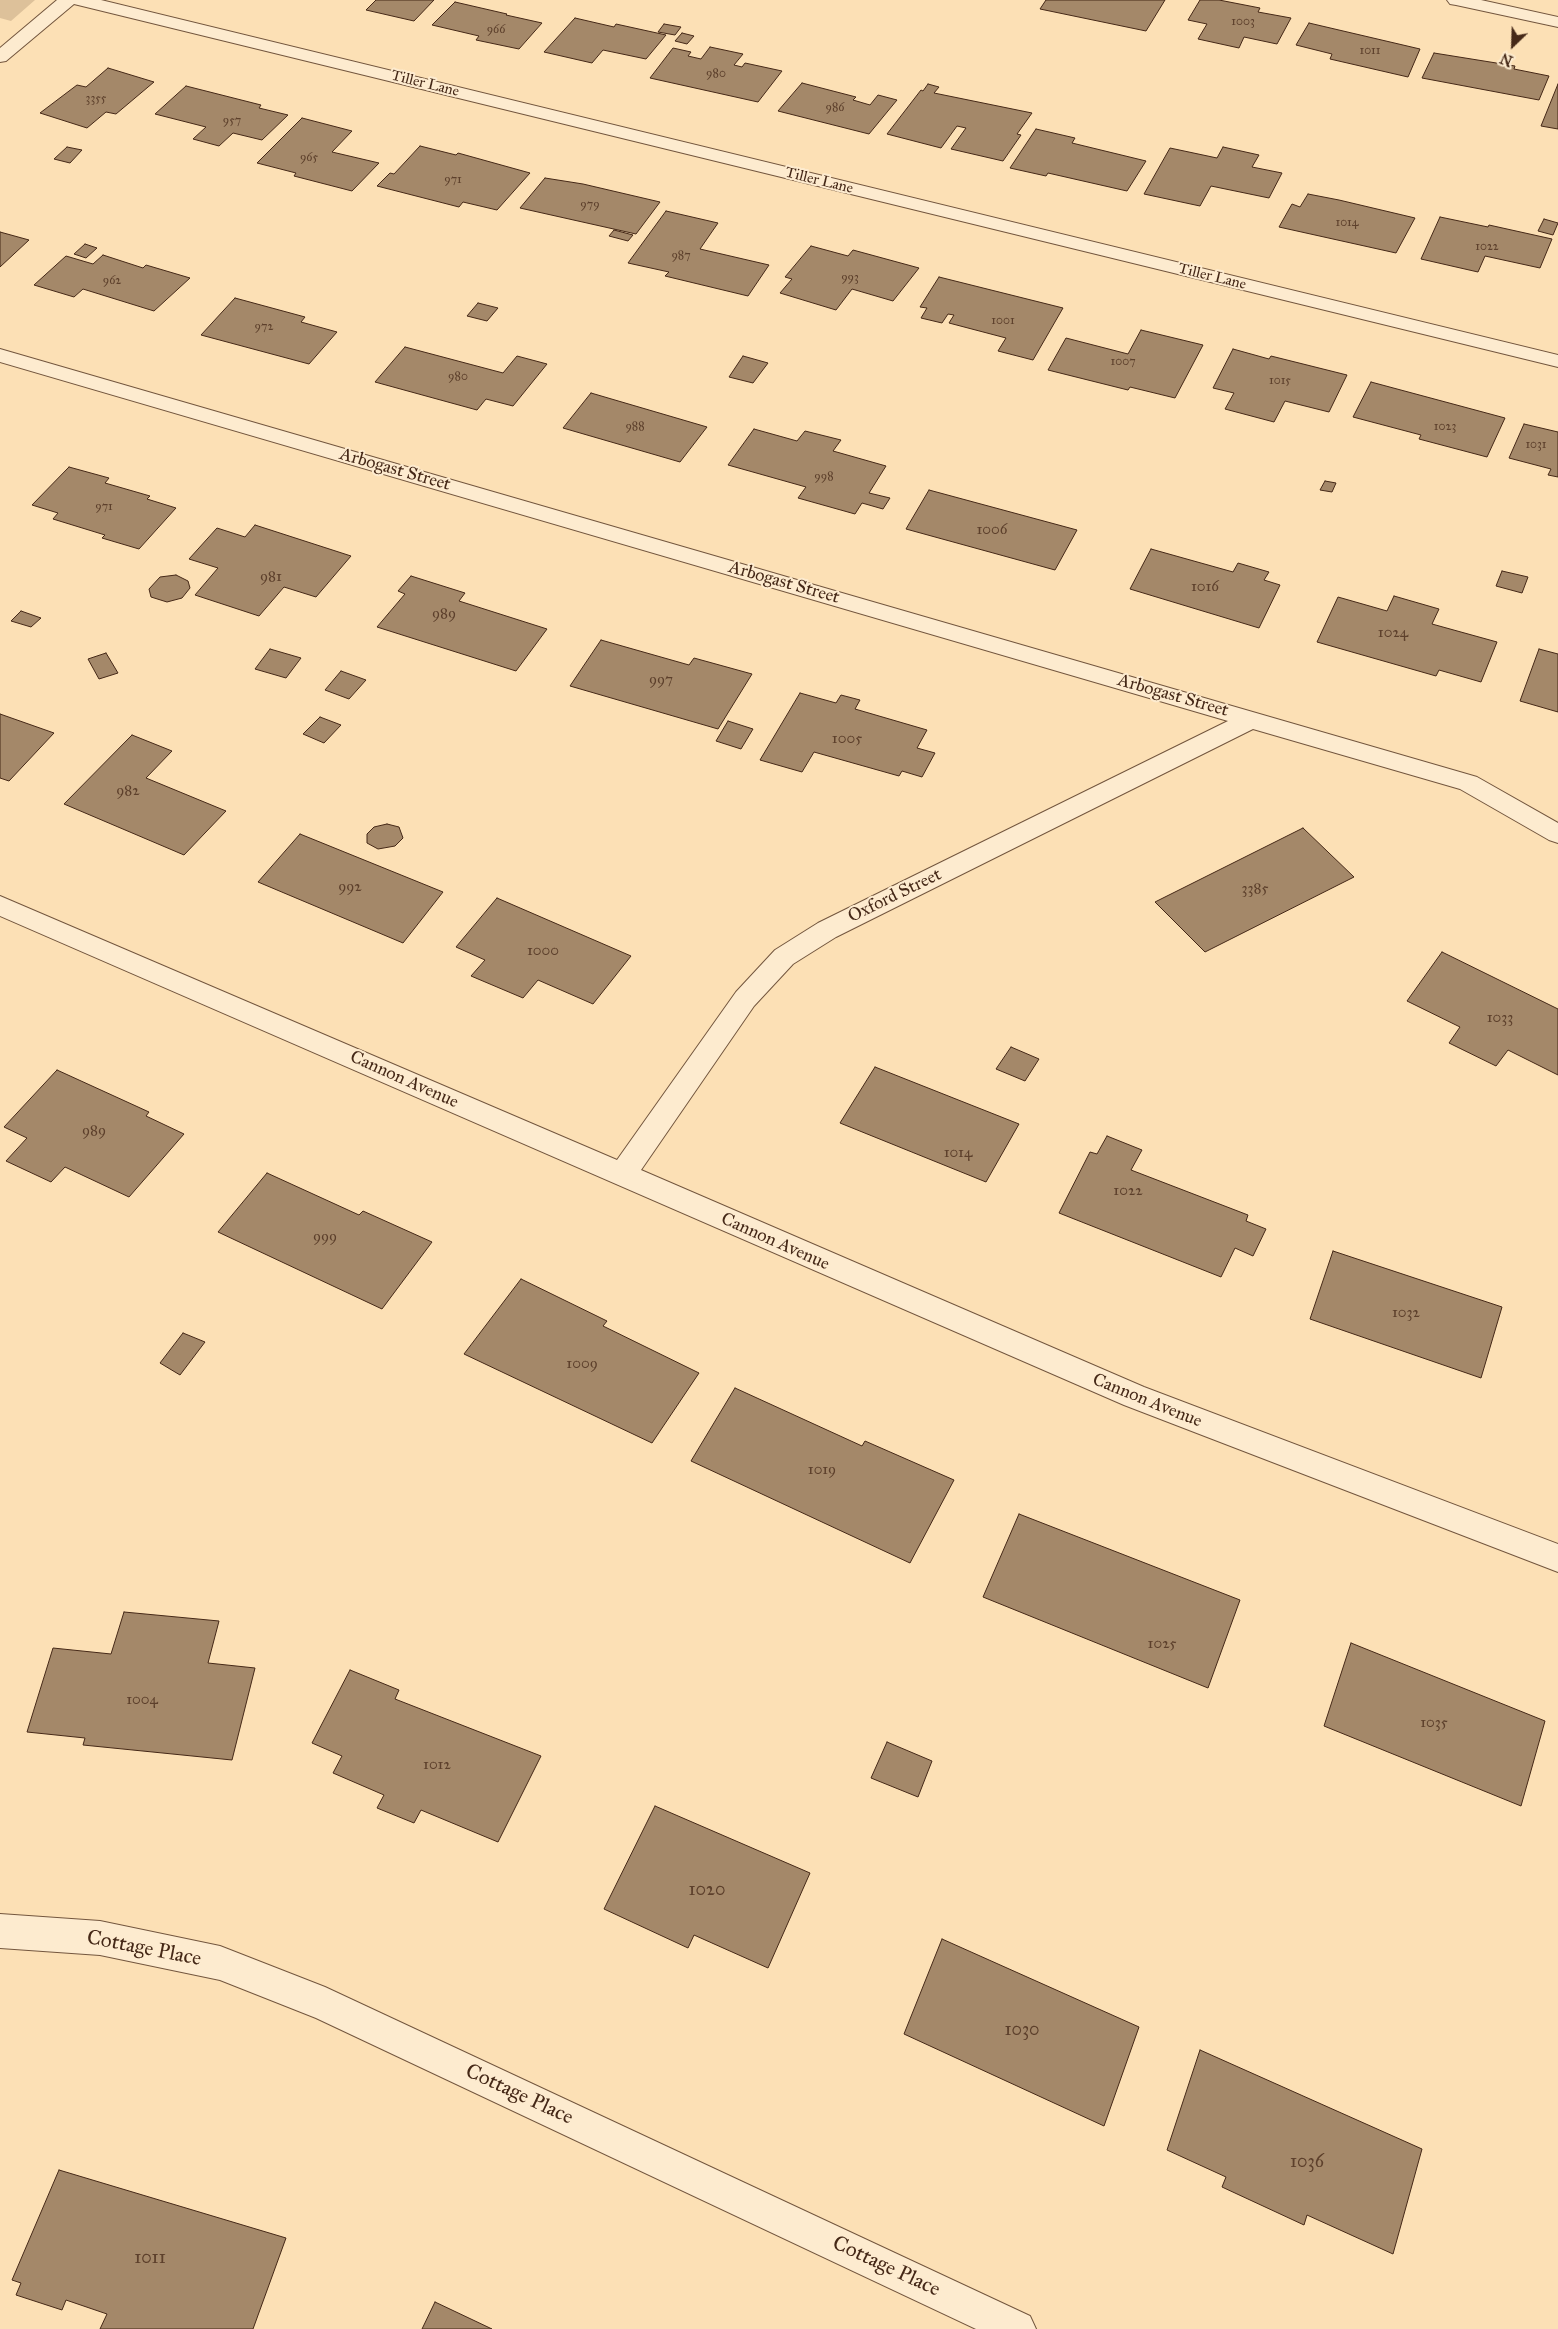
<!DOCTYPE html>
<style>
body{margin:0}
#map{position:relative;width:1558px;height:2329px;overflow:hidden;background:#fce0b5;font-family:"IM FELL Great Primer",serif}
canvas{display:block}
.north{position:absolute;left:1488px;top:20px;width:50px;height:50px;-webkit-text-stroke:4px #fdebcf;paint-order:stroke;rotate:204deg;font-size:14px;font-weight:700;line-height:20px;text-align:center;color:#452817}
.north::after{content:'';display:block;margin:auto;width:18px;height:22px;background:#452817;clip-path:polygon(50% 0,100% 100%,50% 72%,0 100%)}
</style>
<div id="map">
<canvas width="1558" height="2329"></canvas>
<div class="north">N</div>
</div>
<script>
const g = document.querySelector('canvas').getContext('2d');
g.lineJoin = 'round';
function fill(path, color) {
  g.fillStyle = color;
  g.fill(path, 'evenodd');
}
function poly(rows) {
  const path = new Path2D();
  for (const r of rows) {
    path.moveTo(r[0], r[1]);
    for (let i = 2; i < r.length; i += 2) path.lineTo(r[i], r[i + 1]);
  }
  return path;
}
function trace(path, color, width, dash) {
  g.strokeStyle = color;
  g.lineWidth = width;
  g.lineCap = dash ? 'butt' : 'round';
  g.setLineDash(dash || []);
  g.stroke(path);
}
function label(font, color, halo, rows, align = 'center') {
  g.font = font + ' "IM FELL Great Primer",serif';
  g.lineWidth = 4;
  g.setLineDash([]);
  g.textBaseline = 'middle';
  g.strokeStyle = halo;
  g.fillStyle = color;
  for (const [text, x, y, turn = 0] of rows) {
    g.save();
    g.translate(x, y);
    g.rotate((+turn || 0) * Math.PI / 180);
    g.textAlign = isNaN(turn) ? turn : align;
    if (halo) g.strokeText(text, 0, 0);
    g.fillText(text, 0, 0);
    g.restore();
  }
}
const green = poly([
 [0,0,35,0,11,21,0,18]
]);
const building = poly([
 [376,0,434,0,414,21,366,10,376,0],
 [1046,0,1165,0,1146,31,1040,9,1046,0],
 [1200,0,1219,0,1260,8,1258,12,1291,18,1277,44,1244,37,1239,48,1198,39,1207,24,1188,20,1200,0],
 [455,2,507,14,506,15,542,23,519,49,476,40,479,36,432,25,455,2],
 [575,18,614,27,616,24,666,35,646,59,603,50,592,63,544,52,575,18],
 [1309,23,1420,49,1408,77,1330,59,1332,54,1296,45,1309,23],
 [664,24,681,27,675,35,658,32,664,24],
 [682,33,694,36,687,44,675,41,682,33],
 [710,47,743,54,734,65,742,67,745,63,782,71,758,102,650,78,673,48,691,52,688,56,701,59,710,47],
 [1434,53,1515,66,1514,69,1549,76,1539,100,1422,78,1434,53],
 [108,68,154,82,116,114,106,112,87,128,40,113,77,85,86,87,108,68],
 [802,83,856,97,853,100,870,105,878,95,897,100,869,134,778,111,802,83],
 [928,84,939,87,934,93,1032,113,1017,134,1021,135,1003,161,951,149,966,128,957,126,941,148,887,134,921,90,923,91,928,84],
 [1558,84,1558,129,1541,126,1558,84],
 [186,86,261,105,259,108,288,115,262,140,233,133,219,146,193,139,206,127,155,114,186,86],
 [302,118,352,131,332,152,379,163,352,191,294,176,296,173,257,163,302,118],
 [1036,129,1075,138,1072,143,1146,161,1127,191,1048,173,1046,176,1010,168,1036,129],
 [420,146,456,155,458,153,530,173,497,210,463,202,459,207,377,186,390,173,394,174,420,146],
 [67,147,82,150,70,163,54,159,67,147],
 [1223,147,1259,155,1252,167,1282,173,1269,198,1211,186,1200,206,1144,194,1170,148,1217,158,1223,147],
 [545,178,583,184,660,202,636,234,520,208,545,178],
 [1308,194,1339,200,1415,218,1396,253,1279,227,1292,204,1300,207,1308,194],
 [666,211,718,223,700,249,769,265,748,296,665,276,669,272,628,263,666,211],
 [1440,217,1488,227,1489,225,1552,239,1540,268,1485,256,1478,272,1421,259,1440,217],
 [1544,219,1558,223,1553,235,1538,231,1544,219],
 [614,230,633,235,628,241,609,236,614,230],
 [0,232,29,240,0,267,0,232],
 [85,244,97,248,86,258,74,254,85,244],
 [811,246,848,256,853,250,919,268,893,301,852,289,836,310,780,293,792,279,785,277,811,246],
 [103,255,143,268,146,265,190,278,154,311,83,289,74,297,34,285,66,256,93,264,103,255],
 [939,277,1063,308,1033,360,998,351,1006,338,949,323,954,315,948,314,942,323,921,318,927,308,920,307,939,277],
 [235,298,305,317,301,322,337,332,309,364,201,335,235,298],
 [478,303,498,308,487,321,467,316,478,303],
 [1141,330,1203,345,1175,398,1130,387,1128,390,1048,370,1066,338,1128,354,1141,330],
 [405,347,503,373,517,356,547,364,513,406,486,399,477,410,375,382,405,347],
 [1233,349,1269,359,1271,356,1347,375,1329,412,1285,401,1274,422,1225,409,1234,393,1213,388,1233,349],
 [743,356,768,363,753,383,729,377,743,356],
 [1371,382,1505,418,1487,457,1419,439,1421,435,1353,417,1371,382],
 [591,393,707,427,680,462,563,428,591,393],
 [1524,424,1558,432,1558,477,1548,475,1551,469,1509,458,1524,424],
 [754,429,797,441,805,431,841,440,833,451,886,466,869,493,890,498,883,509,862,503,855,514,798,498,806,487,728,465,754,429],
 [69,467,109,478,105,483,150,496,147,499,176,508,139,549,102,538,105,535,53,519,58,513,32,505,69,467],
 [1325,481,1336,483,1332,492,1320,490,1325,481],
 [929,490,1077,530,1055,570,906,529,929,490],
 [255,525,351,556,316,597,284,587,259,616,195,595,218,568,189,559,217,528,245,537,255,525],
 [1151,549,1233,572,1238,563,1269,572,1264,580,1280,585,1259,628,1130,589,1151,549],
 [1502,571,1528,577,1522,593,1496,586,1502,571],
 [176,575,188,581,190,588,182,598,167,602,151,597,149,589,160,577,176,575],
 [411,576,465,593,459,601,547,629,516,671,377,627,405,594,398,591,411,576],
 [1394,596,1439,609,1432,624,1497,642,1481,682,1439,670,1436,676,1317,642,1338,597,1387,611,1394,596],
 [21,611,41,618,31,627,11,621,21,611],
 [601,640,689,665,694,658,752,674,718,729,570,686,601,640],
 [270,649,301,658,286,678,255,669,270,649],
 [1539,649,1558,654,1558,712,1520,701,1539,649],
 [106,653,118,673,99,679,88,659,106,653],
 [341,671,366,680,349,699,325,690,341,671],
 [800,693,836,703,841,695,860,700,855,709,927,730,917,748,935,753,922,777,902,771,899,776,814,752,802,772,760,760,800,693],
 [0,714,54,733,9,781,0,778,0,714],
 [320,717,341,725,324,743,303,734,320,717],
 [728,721,753,729,741,749,716,741,728,721],
 [132,735,172,751,146,778,226,811,184,855,64,804,132,735],
 [387,824,399,827,403,838,395,846,378,849,367,843,367,834,374,827,387,824],
 [1303,828,1354,877,1205,952,1155,902,1303,828],
 [300,834,443,892,403,943,258,882,300,834],
 [497,898,631,956,593,1004,538,980,523,998,471,976,485,960,456,947,497,898],
 [1442,952,1558,1009,1558,1075,1508,1050,1496,1066,1449,1043,1460,1027,1407,1001,1442,952],
 [1011,1047,1039,1059,1025,1081,996,1069,1011,1047],
 [875,1067,1019,1124,986,1182,840,1123,875,1067],
 [57,1070,149,1112,146,1116,184,1134,129,1197,65,1167,51,1182,6,1161,27,1138,4,1127,57,1070],
 [1107,1136,1142,1150,1131,1170,1248,1215,1246,1221,1266,1229,1253,1256,1235,1248,1221,1277,1059,1213,1090,1152,1097,1154,1107,1136],
 [267,1173,359,1215,363,1211,432,1242,382,1309,218,1232,267,1173],
 [1333,1251,1502,1307,1481,1378,1310,1319,1333,1251],
 [521,1279,607,1321,603,1326,699,1373,652,1443,464,1354,521,1279],
 [183,1333,205,1342,180,1375,160,1363,183,1333],
 [735,1388,862,1446,865,1441,954,1480,910,1563,691,1461,735,1388],
 [1019,1514,1240,1600,1208,1688,983,1597,1019,1514],
 [124,1612,219,1621,208,1663,255,1668,232,1760,83,1745,85,1738,27,1732,53,1648,111,1654,124,1612],
 [1351,1643,1545,1721,1521,1806,1324,1726,1351,1643],
 [350,1670,399,1690,395,1699,541,1756,498,1842,421,1810,414,1823,377,1808,384,1795,333,1773,342,1756,312,1743,350,1670],
 [887,1742,932,1761,918,1797,871,1778,887,1742],
 [655,1806,810,1873,768,1968,694,1935,688,1948,604,1909,655,1806],
 [942,1939,1139,2027,1104,2126,904,2034,942,1939],
 [1200,2050,1422,2149,1393,2254,1307,2215,1304,2225,1222,2187,1226,2177,1167,2150,1200,2050],
 [59,2170,286,2238,253,2329,100,2329,107,2314,66,2300,62,2310,16,2295,21,2283,12,2280,59,2170],
 [435,2302,492,2329,422,2329,435,2302]
]);
const street = poly([
 [57,0,101,0,1558,355,1558,367,74,4,6,61,0,62,0,48,57,0],
 [1447,0,1481,0,1558,17,1558,27,1456,5,1450,4,1447,0],
 [0,349,1477,777,1558,823,1558,843,1549,840,1460,789,1253,729,836,937,793,964,754,1006,641,1170,1144,1387,1558,1544,1558,1572,1124,1405,0,916,0,896,617,1160,736,992,775,950,818,923,1228,721,0,362,0,349],
 [0,1914,100,1921,220,1946,325,1987,1030,2316,1036,2329,976,2329,316,2018,220,1980,100,1955,0,1948,0,1914]
]);
const farNumbernames = [
 ["1003",1243,22],
 ["966",496,30],
 ["1011",1370,51],
 ["980",716,74],
 ["3355",96,99],
 ["986",835,108],
 ["957",232,121],
 ["965",309,158],
 ["971",453,180],
 ["979",590,205],
 ["1014",1347,223],
 ["1022",1487,247],
 ["987",681,256],
 ["993",850,278],
 ["962",112,281],
 ["1001",1003,321],
 ["972",264,327],
 ["1007",1123,362],
 ["980",458,377],
 ["1015",1280,381],
 ["988",635,427],
 ["1023",1445,427],
 ["1031",1536,445],
 ["998",824,477],
 ["971",104,507]
];
const farStreetnames = [
 ["Tiller Lane",425,84,14],
 ["Tiller Lane",819,181,14],
 ["Tiller Lane",1212,277,14]
];
const numberNames = [
 ["1006",992,530],
 ["981",271,577],
 ["1016",1205,587],
 ["989",444,614],
 ["1024",1393,633],
 ["997",661,680],
 ["1005",847,739],
 ["982",128,791],
 ["992",350,887],
 ["3385",1255,889],
 ["1000",543,951],
 ["1033",1500,1018],
 ["989",94,1131],
 ["1014",958,1153],
 ["1022",1128,1191],
 ["999",325,1237],
 ["1032",1406,1313],
 ["1009",582,1364],
 ["1019",822,1470],
 ["1025",1162,1644],
 ["1004",142,1700],
 ["1035",1434,1723],
 ["1012",437,1765]
];
const streetNames = [
 ["Arbogast Street",395,470,16],
 ["Arbogast Street",784,583,16],
 ["Arbogast Street",1173,696,16],
 ["Oxford Street",895,896,-26],
 ["Cannon Avenue",404,1080,24],
 ["Cannon Avenue",775,1242,24],
 ["Cannon Avenue",1147,1401,22]
];
const nearNumbernames = [
 ["1020",707,1891],
 ["1030",1022,2031],
 ["1036",1307,2163],
 ["1011",150,2259]
];
const nearStreetnames = [
 ["Cottage Place",144,1949,11],
 ["Cottage Place",519,2095,25],
 ["Cottage Place",886,2267,25]
];
fill(green, '#ddc19a');
fill(building, '#a48869');
trace(building, '#452817', 1);
trace(street, '#73563e', 2);
fill(street, '#fdebcf');
label('12px', '#5d402c', null, farNumbernames);
label('15px', '#452817', '#fdebcf', farStreetnames);
label('15px', '#5d402c', null, numberNames);
label('18px', '#452817', '#fdebcf', streetNames);
label('18px', '#5d402c', null, nearNumbernames);
label('21px', '#452817', '#fdebcf', nearStreetnames);
</script>
